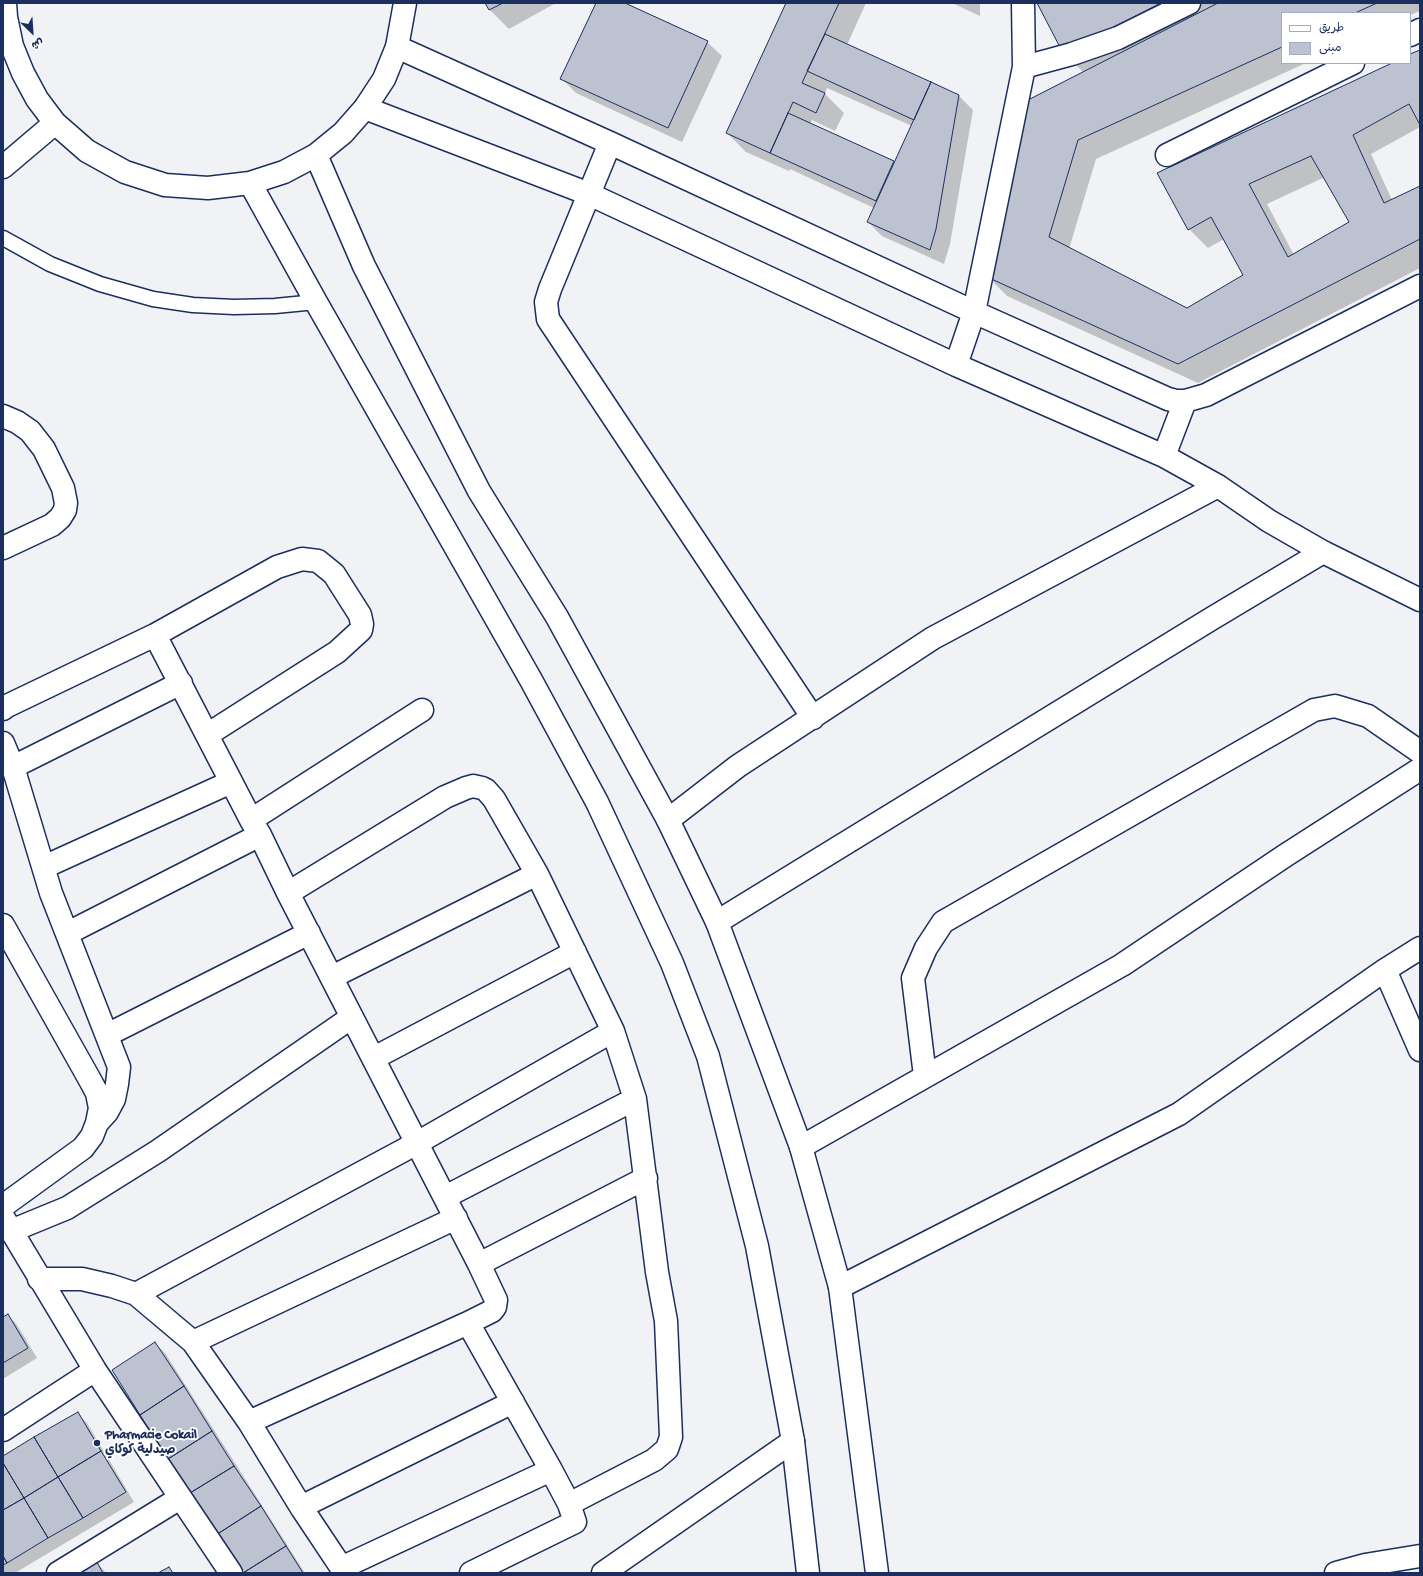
<!DOCTYPE html>
<meta charset="utf-8">
<style>
body{margin:0}
#map{position:relative;width:1423px;height:1576px;overflow:hidden;background:#f1f2f5;font-family:"Gochi Hand","Playpen Sans Arabic",sans-serif}
canvas{display:block}
.frame{position:absolute;inset:0;border:4px solid #1b2f5e;pointer-events:none}
.legend{position:absolute;left:1281px;top:12px;width:130px;height:52px;box-sizing:border-box;background:#fff;border:1px solid #a4acbf;margin:0;padding:5px 7px;list-style:none;font-size:12px;color:#1b2f5e}
.legend li{display:flex;align-items:center;gap:8px;height:20px}
.legend b{width:20px;border:1px solid #a4acbf}
.north{position:absolute;left:12px;top:12px;width:40px;height:40px;-webkit-text-stroke:3px #fff;paint-order:stroke;rotate:155deg;font-size:11px;font-weight:700;line-height:16px;text-align:center;color:#1b2f5e}
.north::after{content:'';display:block;margin:auto;width:14px;height:18px;background:#1b2f5e;clip-path:polygon(50% 0,100% 100%,50% 72%,0 100%)}
</style>
<div id="map">
<canvas width="1423" height="1576"></canvas>
<div class="frame"></div>
<ul class="legend">
<li><b style="height:5px;background:#fff"></b>طريق</li>
<li><b style="height:11px;background:#bcc2d0"></b>مبنى</li>
</ul>
<div class="north">ش</div>
</div>
<script>
const g = document.querySelector('canvas').getContext('2d');
g.lineJoin = 'round';
function fill(path, color) {
  g.fillStyle = color;
  g.fill(path, 'evenodd');
}
function poly(rows) {
  const path = new Path2D();
  for (const r of rows) {
    path.moveTo(r[0], r[1]);
    for (let i = 2; i < r.length; i += 2) path.lineTo(r[i], r[i + 1]);
  }
  return path;
}
function trace(path, color, width, dash) {
  g.strokeStyle = color;
  g.lineWidth = width;
  g.lineCap = dash ? 'butt' : 'round';
  g.setLineDash(dash || []);
  g.stroke(path);
}
function label(font, color, halo, rows, align = 'center') {
  g.font = font + ' "Gochi Hand","Playpen Sans Arabic",sans-serif';
  g.lineWidth = 3.5;
  g.setLineDash([]);
  g.textBaseline = 'middle';
  g.strokeStyle = halo;
  g.fillStyle = color;
  for (const [text, x, y, turn = 0] of rows) {
    g.save();
    g.translate(x, y);
    g.rotate((+turn || 0) * Math.PI / 180);
    g.textAlign = isNaN(turn) ? turn : align;
    if (halo) g.strokeText(text, 0, 0);
    g.fillText(text, 0, 0);
    g.restore();
  }
}
const shadow = poly([
 [486,3,556,3,509,29,490,10],
 [597,3,622,3,707,42,722,56,682,142,576,93,562,79],
 [787,3,866,3,847,45,958,95,973,110,950,244,944,264,882,236,868,222,874,208,790,169,789,171,746,152,727,133],
 [827,88,912,126,895,163,810,124,812,120,835,131,844,113,825,94],
 [952,3,980,3,980,16],
 [1038,3,1420,3,1420,11,1410,15,1410,13,1282,13,1282,63,1306,63,1096,159,1069,249,1187,310,1244,276,1224,239,1208,248,1189,229,1394,63,1410,63,1410,55,1420,51,1420,127,1371,154,1392,200,1420,187,1420,268,1198,383,1007,296,988,277,1084,73,1064,53],
 [1325,177,1351,222,1294,255,1267,204],
 [8,1315,17,1325,37,1358,3,1379,3,1318],
 [155,1343,165,1353,305,1573,242,1573],
 [77,1413,87,1423,134,1502,15,1573,3,1573,3,1458],
 [94,1559,106,1573,70,1573]
]);
const building = poly([
 [485,3,503,3,489,10,485,3],
 [596,3,625,3,708,41,668,128,560,79,596,3],
 [786,3,839,3,802,83,825,93,816,113,793,102,770,153,726,133,786,3],
 [1037,3,1161,3,1063,53,1037,3],
 [1218,3,1377,3,1355,13,1282,13,1282,47,1078,140,1049,237,1187,308,1243,275,1211,217,1188,230,1157,173,1392,63,1410,63,1410,54,1420,50,1420,125,1409,104,1353,135,1384,203,1420,186,1420,239,1178,364,987,277,1026,101,1218,3],
 [1311,156,1349,222,1288,257,1249,184,1311,156],
 [825,34,931,82,914,120,807,71,825,34],
 [931,82,959,95,936,229,930,250,867,222,931,82],
 [788,113,894,161,876,201,770,153,788,113],
 [8,1314,28,1348,3,1363,3,1317,8,1314],
 [155,1342,184,1386,140,1415,112,1370,155,1342],
 [184,1386,212,1431,168,1459,140,1415,184,1386],
 [78,1412,101,1451,58,1477,34,1437,78,1412],
 [212,1431,234,1466,190,1493,168,1459,212,1431],
 [34,1437,58,1477,24,1498,3,1463,3,1456,34,1437],
 [101,1451,126,1492,83,1518,58,1477,101,1451],
 [3,1463,24,1498,3,1510,3,1463],
 [234,1466,261,1506,216,1535,190,1493,234,1466],
 [58,1477,83,1518,48,1538,24,1498,58,1477],
 [24,1498,48,1538,7,1563,3,1556,3,1510,24,1498],
 [261,1506,286,1546,243,1573,240,1573,216,1535,261,1506],
 [286,1546,303,1573,243,1573,286,1546],
 [3,1556,7,1563,3,1565,3,1556],
 [94,1557,103,1573,68,1573,94,1557],
 [169,1567,173,1573,158,1573,169,1567]
]);
const lane = poly([
 [3,238,50,264,100,284,153,299,193,305,234,307,275,306,316,302]
]);
const street = poly([
 [1410,35,1420,30],
 [397,47,610,143,974,312,1168,399,1176,401,1185,401,1206,395,1420,286],
 [1024,67,1072,54,1118,38,1189,3],
 [365,108,589,194,956,365,1164,456],
 [610,143,550,289,546,302,548,319,813,718],
 [1167,155,1353,63],
 [956,365,974,312,1024,67,1023,3],
 [1185,401,1164,456,1218,486,1269,521,1323,552,1420,600],
 [3,416,17,422,30,431,44,449,63,488,66,503,65,510,60,518,52,525,3,548],
 [155,635,251,820,260,835,288,893,479,1264,496,1300,495,1307,492,1311,468,1323,249,1422],
 [3,709,7,706,155,635,277,567,302,559,318,561,334,574,360,615,362,624,361,630,337,652,207,735],
 [3,743,13,767,51,893,119,1067,117,1084,114,1099,107,1112,97,1123],
 [13,767,181,683],
 [251,820,422,710],
 [668,820,738,766,933,638,1218,486],
 [44,867,231,782],
 [288,893,445,797,466,788,473,786,482,788,486,790,494,799,537,874,613,1031,635,1099,657,1272,666,1321,671,1437,667,1449,654,1460,569,1504],
 [717,922,1211,619,1323,552],
 [3,925,90,1080,97,1093,100,1108,97,1123,92,1136,83,1148,3,1206],
 [68,933,260,835],
 [1385,970,1420,1050],
 [332,977,537,874],
 [107,1035,309,933],
 [374,1058,575,952],
 [925,1076,913,978,926,948,943,922,1314,710,1335,706,1368,716,1420,752],
 [801,1147,1122,965,1286,855,1420,769],
 [445,1197,635,1099],
 [3,1217,95,1370,231,1573],
 [11,1231,67,1208,158,1151,352,1017],
 [479,1264,646,1178],
 [39,1279,82,1279,112,1286,136,1294,193,1342,249,1422,301,1507,345,1573],
 [840,1287,1179,1114,1385,970,1420,948],
 [136,1294,417,1143,613,1031],
 [468,1323,551,1470,569,1504,575,1522,471,1573],
 [193,1342,456,1218],
 [3,1430,95,1370],
 [301,1507,513,1402],
 [341,1568,551,1470],
 [58,1573,180,1498],
 [603,1573,793,1441],
 [1336,1573,1365,1565,1420,1556]
]);
const secondary = poly([
 [5,3,6,17,12,46,23,73,37,99,55,123,87,151,125,172,165,185,208,188,250,183,284,172,316,155,343,133,365,108,384,79,397,47,405,3],
 [316,155,364,266,479,491,557,617,668,820,717,922,801,1147,840,1287,877,1573],
 [3,167,55,123],
 [250,183,316,302,531,680,597,802,672,963,708,1056,757,1246,793,1441,808,1573]
]);
const markers = [
 [97,1443,4,"#1b2f5e"]
];
const poiNames = [
 ["Pharmacie Cokail",105,1436],
 ["صيدلية كوكاي",105,1451]
];
fill(shadow, '#0003');
fill(building, '#bcc2d0');
trace(building, '#1b2f5e', 1);
trace(lane, '#1b2f5e', 17);
trace(street, '#1b2f5e', 25);
trace(secondary, '#1b2f5e', 25);
trace(lane, '#fff', 14);
trace(street, '#fff', 22);
trace(secondary, '#fff', 22);
for (const [x, y, r, color] of markers) {
  const dot = new Path2D();
  dot.arc(x, y, r, 0, 2 * Math.PI);
  g.fillStyle = color;
  g.fill(dot);
  trace(dot, '#fff', 1.5);
}
label('bold 13px', '#1b2f5e', '#fff', poiNames, 'left');
</script>
